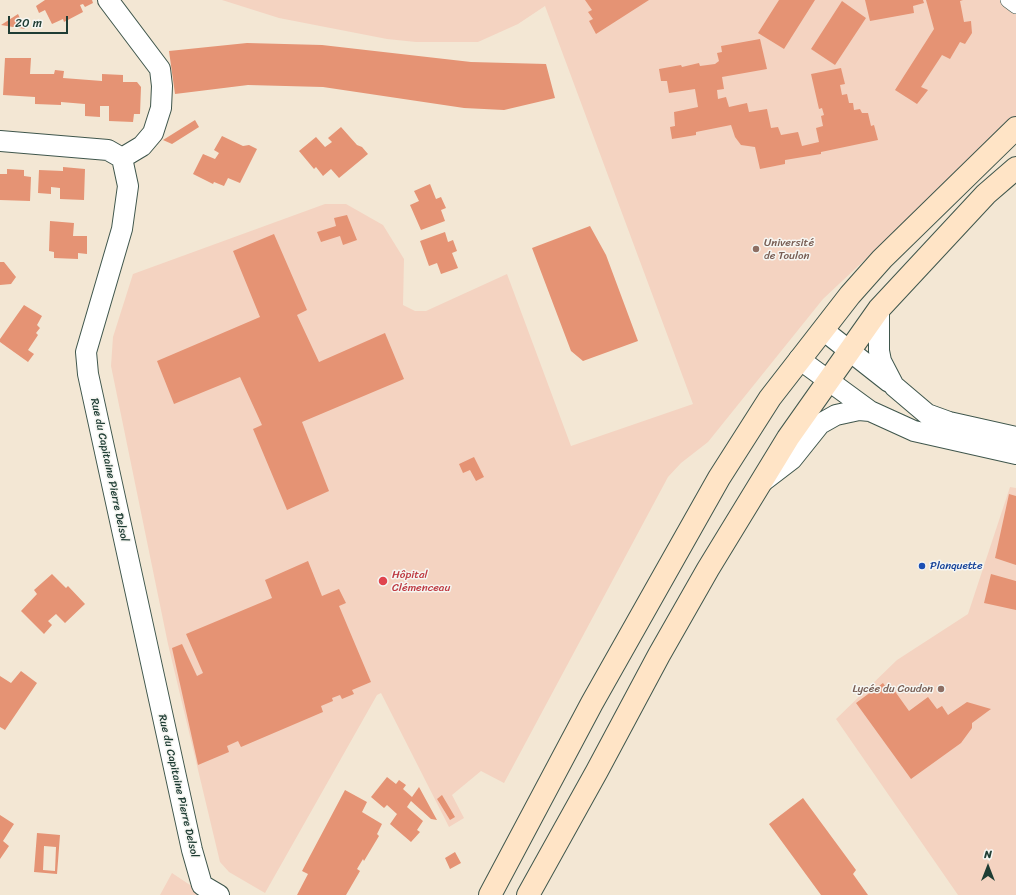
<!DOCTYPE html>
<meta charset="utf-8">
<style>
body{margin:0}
#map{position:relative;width:1016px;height:895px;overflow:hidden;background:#f3e7d4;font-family:Sriracha,sans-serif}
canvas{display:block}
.north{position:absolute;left:968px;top:847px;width:40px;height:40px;-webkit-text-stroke:3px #f6f6f2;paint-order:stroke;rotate:0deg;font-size:11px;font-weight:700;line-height:16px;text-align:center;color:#1f3d34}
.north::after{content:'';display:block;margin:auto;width:14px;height:18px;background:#1f3d34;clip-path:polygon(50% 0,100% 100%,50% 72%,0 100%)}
.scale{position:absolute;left:8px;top:16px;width:60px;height:18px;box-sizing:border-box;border:2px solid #1f3d34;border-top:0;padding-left:5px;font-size:12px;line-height:14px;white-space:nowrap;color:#1f3d34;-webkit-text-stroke:3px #f6f6f2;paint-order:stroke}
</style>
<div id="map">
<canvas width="1016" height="895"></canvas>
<div class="north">N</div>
<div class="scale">20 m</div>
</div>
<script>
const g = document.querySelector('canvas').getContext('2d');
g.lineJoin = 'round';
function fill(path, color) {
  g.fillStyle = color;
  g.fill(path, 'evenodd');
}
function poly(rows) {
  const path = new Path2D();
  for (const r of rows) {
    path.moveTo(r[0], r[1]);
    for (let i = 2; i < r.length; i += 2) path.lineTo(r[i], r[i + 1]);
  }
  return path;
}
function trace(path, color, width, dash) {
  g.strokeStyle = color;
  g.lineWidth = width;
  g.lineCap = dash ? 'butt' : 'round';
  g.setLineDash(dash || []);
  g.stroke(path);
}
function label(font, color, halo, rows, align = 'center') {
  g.font = font + ' Sriracha,sans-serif';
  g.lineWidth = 3;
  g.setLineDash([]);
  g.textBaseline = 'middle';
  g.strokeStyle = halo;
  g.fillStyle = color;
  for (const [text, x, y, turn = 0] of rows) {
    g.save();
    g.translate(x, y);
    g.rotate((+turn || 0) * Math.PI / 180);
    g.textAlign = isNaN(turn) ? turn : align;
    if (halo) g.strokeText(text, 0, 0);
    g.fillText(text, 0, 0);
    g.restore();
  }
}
const built = poly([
 [222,0,1016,0,1016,118,823,299,708,442,681,463,668,477,504,783,481,771,452,795,464,818,449,827,381,693,377,695,265,893,229,872,220,862,168,644,111,366,113,337,133,274,325,204,346,204,383,225,404,259,403,305,415,311,426,311,507,274,571,446,693,404,545,6,518,24,478,42,416,42,387,39,279,18],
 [1010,487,1016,488,1016,895,958,895,836,719,897,660,968,614],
 [172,873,205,895,160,895]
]);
const building = poly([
 [45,0,92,0,93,3,85,7,83,4,80,5,83,12,64,22,63,19,52,24,45,10,39,13,36,6],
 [585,0,649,0,596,34,589,21,593,19,588,12,592,10],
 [779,0,815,0,784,49,758,33],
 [865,0,923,0,924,3,913,6,914,13,870,21],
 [926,0,963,0,960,1,964,22,971,21,972,33,965,44,960,42,950,59,942,55,921,87,928,90,917,104,895,90,934,29],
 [842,1,866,18,835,65,811,49],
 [18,14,25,29,1,25],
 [760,39,767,69,722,77,724,89,717,90,718,99,726,97,729,107,747,103,749,112,767,109,771,128,778,127,781,135,798,132,802,146,819,142,816,128,823,126,821,116,824,115,822,108,819,109,811,74,841,68,845,84,840,85,842,95,847,94,849,103,853,103,854,110,860,109,862,113,868,113,871,126,874,125,878,140,821,152,821,154,785,160,785,164,760,169,755,147,741,145,735,137,731,125,696,132,696,135,672,139,670,127,675,126,674,112,698,107,695,89,669,93,667,81,661,81,659,69,681,65,682,67,699,63,700,66,715,64,719,61,717,53,722,52,721,46],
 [247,43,322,45,471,62,546,64,555,98,504,110,464,108,323,87,248,85,175,94,169,51],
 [5,58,31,58,30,74,54,74,55,70,64,71,63,78,102,81,102,74,123,75,123,82,137,82,141,87,140,114,134,114,133,122,109,121,109,106,100,106,100,117,85,116,85,104,61,102,61,105,35,104,35,97,3,95],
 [195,120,199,127,172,144,163,140],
 [341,127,357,145,362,147,368,154,339,178,331,169,323,176,316,167,314,169,299,151,316,137,325,147,332,142,328,138],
 [222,136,243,146,249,145,257,149,240,183,228,178,224,186,214,182,213,184,193,174,203,154,215,159,219,153,214,150],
 [63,167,85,169,84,200,60,199,60,188,51,187,51,194,38,193,39,170,63,171],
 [7,169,24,170,24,176,31,177,30,201,0,200,0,174,7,174],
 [430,184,436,199,441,197,446,208,441,210,445,221,421,230,410,205,419,201,414,191],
 [347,215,357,240,343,245,340,236,321,242,317,232,336,226,334,218],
 [50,221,74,223,73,236,87,236,87,254,78,253,78,259,54,258,54,252,49,251],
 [590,226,606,255,638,341,583,361,571,351,532,248],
 [445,232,448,242,453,240,457,251,452,253,458,268,441,274,437,263,429,266,420,241],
 [274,234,307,310,297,315,319,362,385,333,404,379,302,422,329,491,287,510,253,429,262,425,240,377,174,404,157,361,260,317,233,251],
 [0,262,4,262,16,277,11,284,0,285],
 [24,305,42,316,37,325,40,328,36,333,38,335,28,350,34,354,28,362,0,342,0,339],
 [474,457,484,477,476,481,470,470,463,473,459,464],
 [1009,494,1016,496,1016,565,995,558],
 [308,561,322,596,339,589,346,603,339,606,371,682,352,690,354,694,342,699,340,695,332,698,333,701,321,706,323,712,241,747,238,741,227,746,229,752,198,765,172,648,182,644,197,676,203,673,186,634,272,598,265,580],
 [52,574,66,588,68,586,85,604,65,623,56,614,48,621,52,625,44,634,21,611,37,594,34,590],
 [991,574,1016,581,1016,610,984,603],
 [21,671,37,683,5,730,0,727,0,676,11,683],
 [883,683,890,693,894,690,909,711,928,697,937,709,942,706,948,715,967,702,991,709,972,723,972,728,961,743,911,779,856,703],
 [387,777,396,784,399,780,406,785,403,789,412,797,419,787,437,820,431,819,411,801,407,807,423,821,417,830,420,832,411,842,390,824,397,814,387,805,384,808,371,797],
 [345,790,367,802,362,812,382,824,377,834,379,836,364,861,363,859,357,869,360,871,346,895,297,895,308,874,302,871],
 [442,795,455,817,450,820,437,799],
 [803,798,856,870,853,874,868,895,821,895,769,824],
 [0,815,14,824,3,841,9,846,0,859],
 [37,833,60,835,57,874,34,872],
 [44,846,56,847,55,871,43,870],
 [455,852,461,863,450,869,445,858]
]);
const pedestrian = poly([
 [1008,0,1016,6]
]);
const minor = poly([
 [108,0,160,69,162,86,161,108,153,133,142,146,122,158],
 [0,141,108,150,122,158,128,186,122,229,86,352,88,374,192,850,202,885,219,895],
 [879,309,879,351,881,361,894,386,927,414,949,422,1016,437],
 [823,330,889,382],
 [799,359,870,411],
 [762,482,792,459,820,424,836,415,859,410,870,411,914,431,1016,454]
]);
const secondary = poly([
 [490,895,592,703,719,478,770,398,850,295,882,259,1016,128],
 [528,895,597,771,659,655,708,569,788,438,879,309,986,194,1016,168]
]);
const markers = [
 [756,249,4,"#8d6e63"],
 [922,566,4,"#1a4fb4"],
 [383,581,5,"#e0444e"],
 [941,689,4,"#8d6e63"]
];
const educationNames = [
 ["Université",764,243],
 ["de Toulon",764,256],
 ["Lycée du Coudon",933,689,"right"]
];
const streetNames = [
 ["Rue du Capitaine Pierre Delsol",109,470,78],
 ["Rue du Capitaine Pierre Delsol",178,786,77]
];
const transitNames = [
 ["Planquette",930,566]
];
const healthNames = [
 ["Hôpital",392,575],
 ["Clémenceau",392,588]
];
fill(built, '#f4d3c1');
fill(building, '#e59374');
trace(pedestrian, '#3f564c', 16);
trace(minor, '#3f564c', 22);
trace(secondary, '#3f564c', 24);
trace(pedestrian, '#fff', 15);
trace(minor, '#fff', 20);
trace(secondary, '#ffe4c6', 22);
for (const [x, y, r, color] of markers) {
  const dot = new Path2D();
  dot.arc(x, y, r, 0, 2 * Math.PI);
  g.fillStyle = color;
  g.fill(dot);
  trace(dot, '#f6f6f2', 1.5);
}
label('11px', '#785e54', '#f6f6f2', educationNames, 'left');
label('11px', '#1f3d34', '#f6f6f2', streetNames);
label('11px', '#164399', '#f6f6f2', transitNames, 'left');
label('11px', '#be3a42', '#f6f6f2', healthNames, 'left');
</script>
